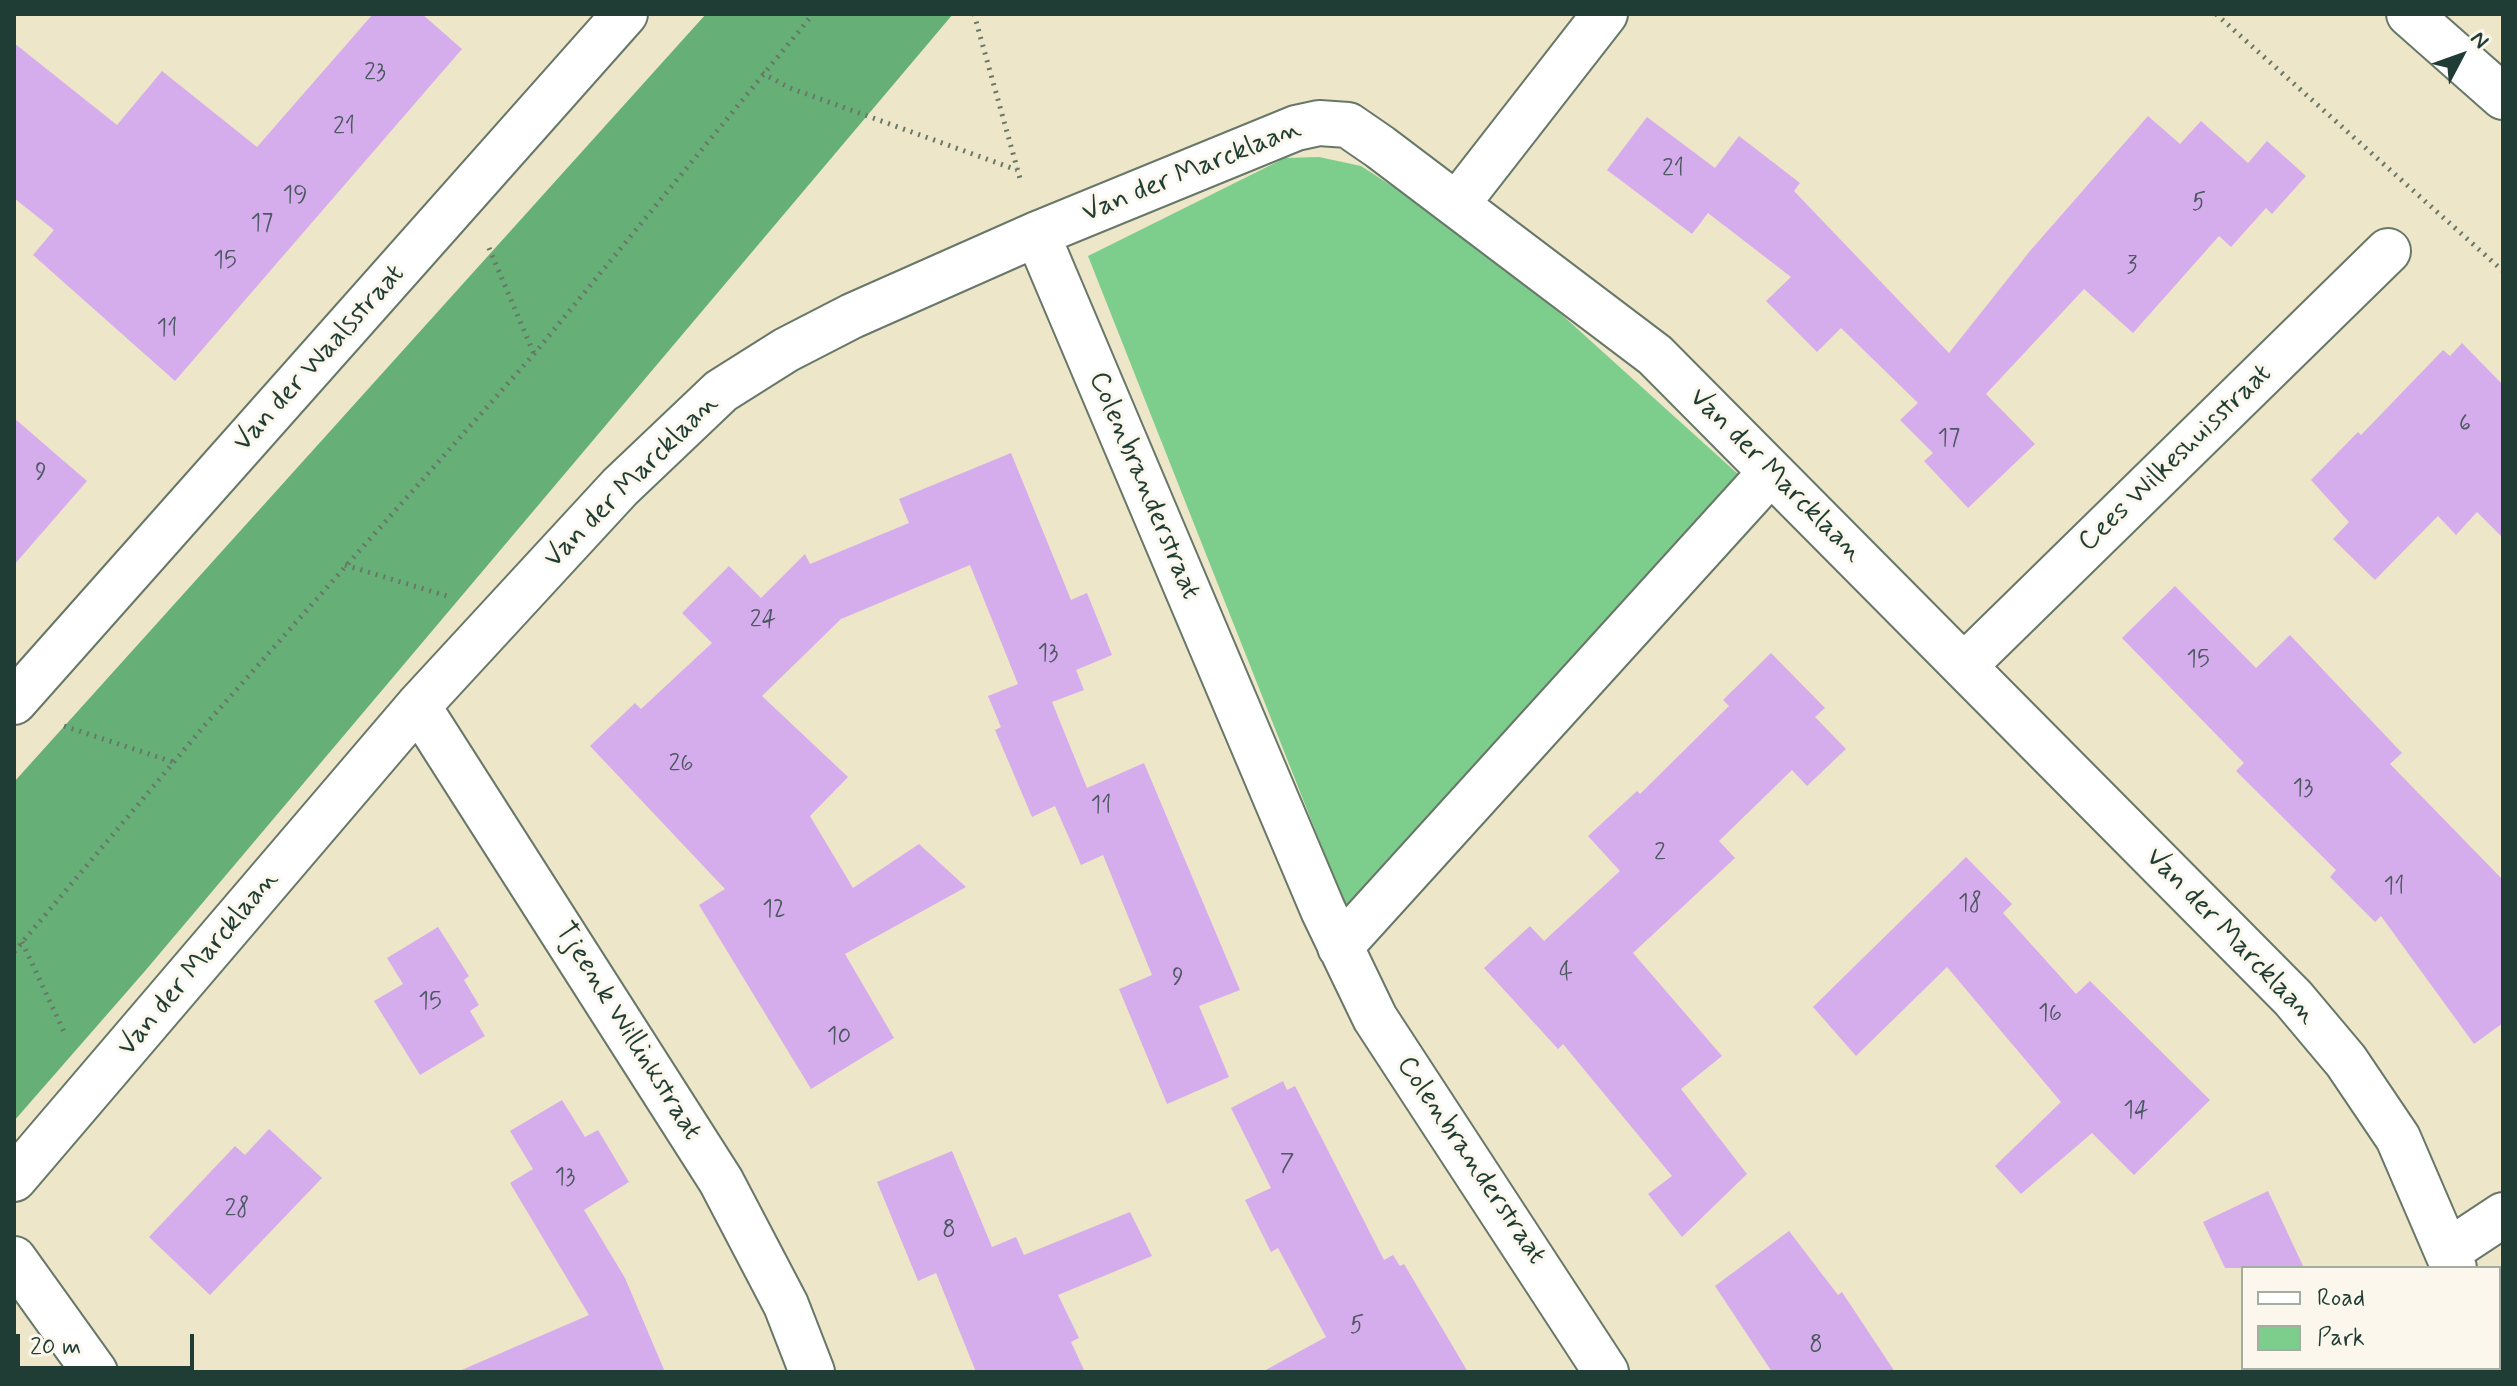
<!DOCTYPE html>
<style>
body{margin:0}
#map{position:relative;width:2517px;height:1386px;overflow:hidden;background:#ede6c9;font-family:Mynerve,sans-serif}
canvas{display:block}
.frame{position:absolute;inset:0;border:16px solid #1f3d34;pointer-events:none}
.legend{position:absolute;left:2241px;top:1266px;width:260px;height:104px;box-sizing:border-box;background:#fbf7ec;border:2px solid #a3ada2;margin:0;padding:10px 14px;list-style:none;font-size:24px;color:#1f3d34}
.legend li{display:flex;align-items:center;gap:16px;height:40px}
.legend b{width:40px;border:2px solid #a3ada2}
.north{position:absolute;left:2421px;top:16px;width:80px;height:80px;-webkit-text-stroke:6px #fbf7ec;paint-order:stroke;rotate:49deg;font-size:22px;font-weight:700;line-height:32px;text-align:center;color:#1f3d34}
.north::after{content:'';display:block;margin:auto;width:28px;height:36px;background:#1f3d34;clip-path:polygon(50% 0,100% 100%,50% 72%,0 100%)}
.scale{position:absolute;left:16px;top:1334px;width:178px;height:36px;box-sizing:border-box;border:4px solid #1f3d34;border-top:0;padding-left:10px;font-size:24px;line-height:28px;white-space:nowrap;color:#1f3d34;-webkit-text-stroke:6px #fbf7ec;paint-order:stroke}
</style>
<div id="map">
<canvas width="2517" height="1386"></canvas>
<div class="frame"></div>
<ul class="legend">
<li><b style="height:10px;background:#fff"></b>Road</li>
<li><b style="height:22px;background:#7dcd8d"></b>Park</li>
</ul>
<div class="north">N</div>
<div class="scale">20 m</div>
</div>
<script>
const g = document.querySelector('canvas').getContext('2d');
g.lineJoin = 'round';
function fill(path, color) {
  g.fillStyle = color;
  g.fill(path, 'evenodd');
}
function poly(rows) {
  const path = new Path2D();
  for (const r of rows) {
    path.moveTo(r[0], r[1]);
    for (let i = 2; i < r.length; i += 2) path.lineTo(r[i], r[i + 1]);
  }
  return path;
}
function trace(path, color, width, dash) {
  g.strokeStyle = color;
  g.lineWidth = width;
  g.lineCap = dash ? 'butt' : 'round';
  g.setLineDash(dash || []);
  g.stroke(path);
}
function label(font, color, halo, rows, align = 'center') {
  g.font = font + ' Mynerve,sans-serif';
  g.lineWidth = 6;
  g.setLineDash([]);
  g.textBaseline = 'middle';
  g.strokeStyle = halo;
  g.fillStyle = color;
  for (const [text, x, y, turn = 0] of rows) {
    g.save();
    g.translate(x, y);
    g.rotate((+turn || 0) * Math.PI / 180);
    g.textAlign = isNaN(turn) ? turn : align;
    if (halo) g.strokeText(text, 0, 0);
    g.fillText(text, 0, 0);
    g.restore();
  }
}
const green = poly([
 [1319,157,1361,166,1412,199,1561,314,1739,475,1348,913,1088,256,1285,158]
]);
const forest = poly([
 [706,14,953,14,145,971,14,1121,14,782]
]);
const building = poly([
 [373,14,422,14,462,49,175,381,33,255,54,230,14,198,14,43,117,125,162,71,257,147],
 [2148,116,2180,144,2201,121,2248,163,2267,141,2306,176,2272,214,2266,208,2231,247,2219,236,2133,333,2084,289,1986,394,2035,444,1968,508,1924,461,1933,453,1900,420,1918,403,1841,328,1817,352,1766,301,1791,277,1708,213,1692,234,1607,170,1647,117,1715,168,1739,136,1800,183,1794,191,1949,353,2030,251],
 [2462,343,2503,385,2503,538,2477,512,2456,535,2438,516,2375,580,2333,539,2349,522,2311,480,2358,432,2361,435,2443,350,2450,356],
 [14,418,87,481,14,565],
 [1011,453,1071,600,1087,593,1112,655,1076,670,1084,690,1052,702,1087,788,1144,763,1240,990,1199,1006,1229,1077,1167,1104,1119,989,1152,975,1103,855,1081,865,1055,806,1032,817,995,730,1001,727,988,696,1018,684,970,565,841,619,762,696,848,777,810,816,853,888,919,844,966,887,845,954,894,1038,811,1089,699,905,725,889,590,746,635,703,641,709,712,643,682,613,729,566,761,598,805,554,810,564,909,523,899,499],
 [2175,586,2256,668,2290,635,2402,753,2390,764,2503,880,2503,1023,2474,1044,2381,916,2375,922,2330,877,2336,870,2236,771,2244,763,2122,638],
 [1771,653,1825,708,1815,717,1846,749,1807,786,1792,770,1719,841,1735,858,1633,953,1722,1056,1681,1089,1747,1174,1682,1237,1648,1194,1672,1176,1563,1044,1558,1049,1484,968,1530,926,1544,941,1620,871,1588,836,1637,791,1640,794,1729,706,1723,700],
 [1966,857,2012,904,2003,913,2076,994,2090,981,2210,1100,2134,1175,2092,1133,2021,1194,1995,1166,2061,1102,1947,967,1856,1056,1813,1007],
 [438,927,469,976,464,980,479,1005,470,1011,485,1036,420,1075,374,1001,403,984,387,958],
 [1283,1081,1287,1090,1295,1086,1384,1260,1393,1255,1400,1266,1404,1264,1468,1372,1262,1372,1326,1337,1278,1248,1271,1252,1245,1200,1271,1188,1231,1108],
 [562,1100,585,1137,598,1130,629,1182,584,1210,625,1278,665,1372,457,1372,589,1315,510,1183,533,1169,510,1131],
 [269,1129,322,1178,210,1295,149,1237,235,1146,245,1155],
 [952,1151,992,1247,1016,1237,1024,1255,1130,1212,1152,1256,1058,1295,1079,1338,1071,1342,1085,1372,976,1372,936,1273,918,1281,877,1182],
 [2268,1191,2304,1268,2225,1268,2203,1222],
 [1789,1231,1838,1295,1842,1292,1895,1372,1772,1372,1715,1286]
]);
const path = poly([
 [974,14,1021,182],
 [2216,14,2503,271],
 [762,73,790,88,1017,170],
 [489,248,534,354],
 [345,565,447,596],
 [64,726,173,762],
 [22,942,66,1036],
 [14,952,205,725,534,354,813,14]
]);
const minor = poly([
 [1457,204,1605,14],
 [1037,234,1323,910,1375,1018,1606,1372],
 [1964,666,2388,251],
 [14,702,625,14],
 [418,706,721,1181,786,1305,812,1372],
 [1340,947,1771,472],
 [14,1179,418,706,620,487,721,391,786,350,852,316,1037,234,1296,128,1319,123,1348,125,1380,147,1655,355,2293,998,2346,1061,2398,1138,2454,1268],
 [2447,1252,2503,1215],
 [14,1259,95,1372],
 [2497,1368,2498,1372]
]);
const tertiary = poly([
 [2409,14,2503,97]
]);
const numberNames = [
 ["23",375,74],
 ["21",344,128],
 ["21",1673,170],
 ["19",295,197],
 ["5",2199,204],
 ["17",262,225],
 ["15",225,262],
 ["3",2132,267],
 ["11",167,330],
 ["6",2465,425],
 ["17",1949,440],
 ["9",41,474],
 ["24",763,621],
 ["13",1048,655],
 ["15",2198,661],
 ["26",681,765],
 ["13",2303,790],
 ["11",1101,807],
 ["2",1660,854],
 ["11",2394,888],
 ["18",1970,905],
 ["12",774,911],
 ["4",1566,974],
 ["9",1178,979],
 ["15",430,1003],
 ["16",2050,1015],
 ["10",839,1038],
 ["14",2136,1112],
 ["7",1287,1165],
 ["13",565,1179],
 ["28",237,1210],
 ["8",949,1231],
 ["5",1357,1327],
 ["8",1816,1346]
];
const streetNames = [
 ["Van der Marcklaan",1192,172,-22],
 ["Van der Waalsstraat",320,359,-48],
 ["Cees Wilkeshuisstraat",2176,459,-44],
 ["Van der Marcklaan",1775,476,45],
 ["Van der Marcklaan",632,482,-45],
 ["Colenbranderstraat",1143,486,67],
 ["Van der Marcklaan",2230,937,46],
 ["Van der Marcklaan",199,964,-50],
 ["Tjeenk Willinkstraat",627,1032,58],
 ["Colenbranderstraat",1470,1161,56]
];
fill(green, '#7dcd8d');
fill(forest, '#66b078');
fill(building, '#d6adec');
trace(minor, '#677868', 48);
trace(tertiary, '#677868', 48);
trace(path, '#677868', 5, [2, 6]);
trace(minor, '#fff', 44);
trace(tertiary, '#fff', 44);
label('24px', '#4d5962', null, numberNames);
label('28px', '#1f3d34', '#fbf7ec', streetNames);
</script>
